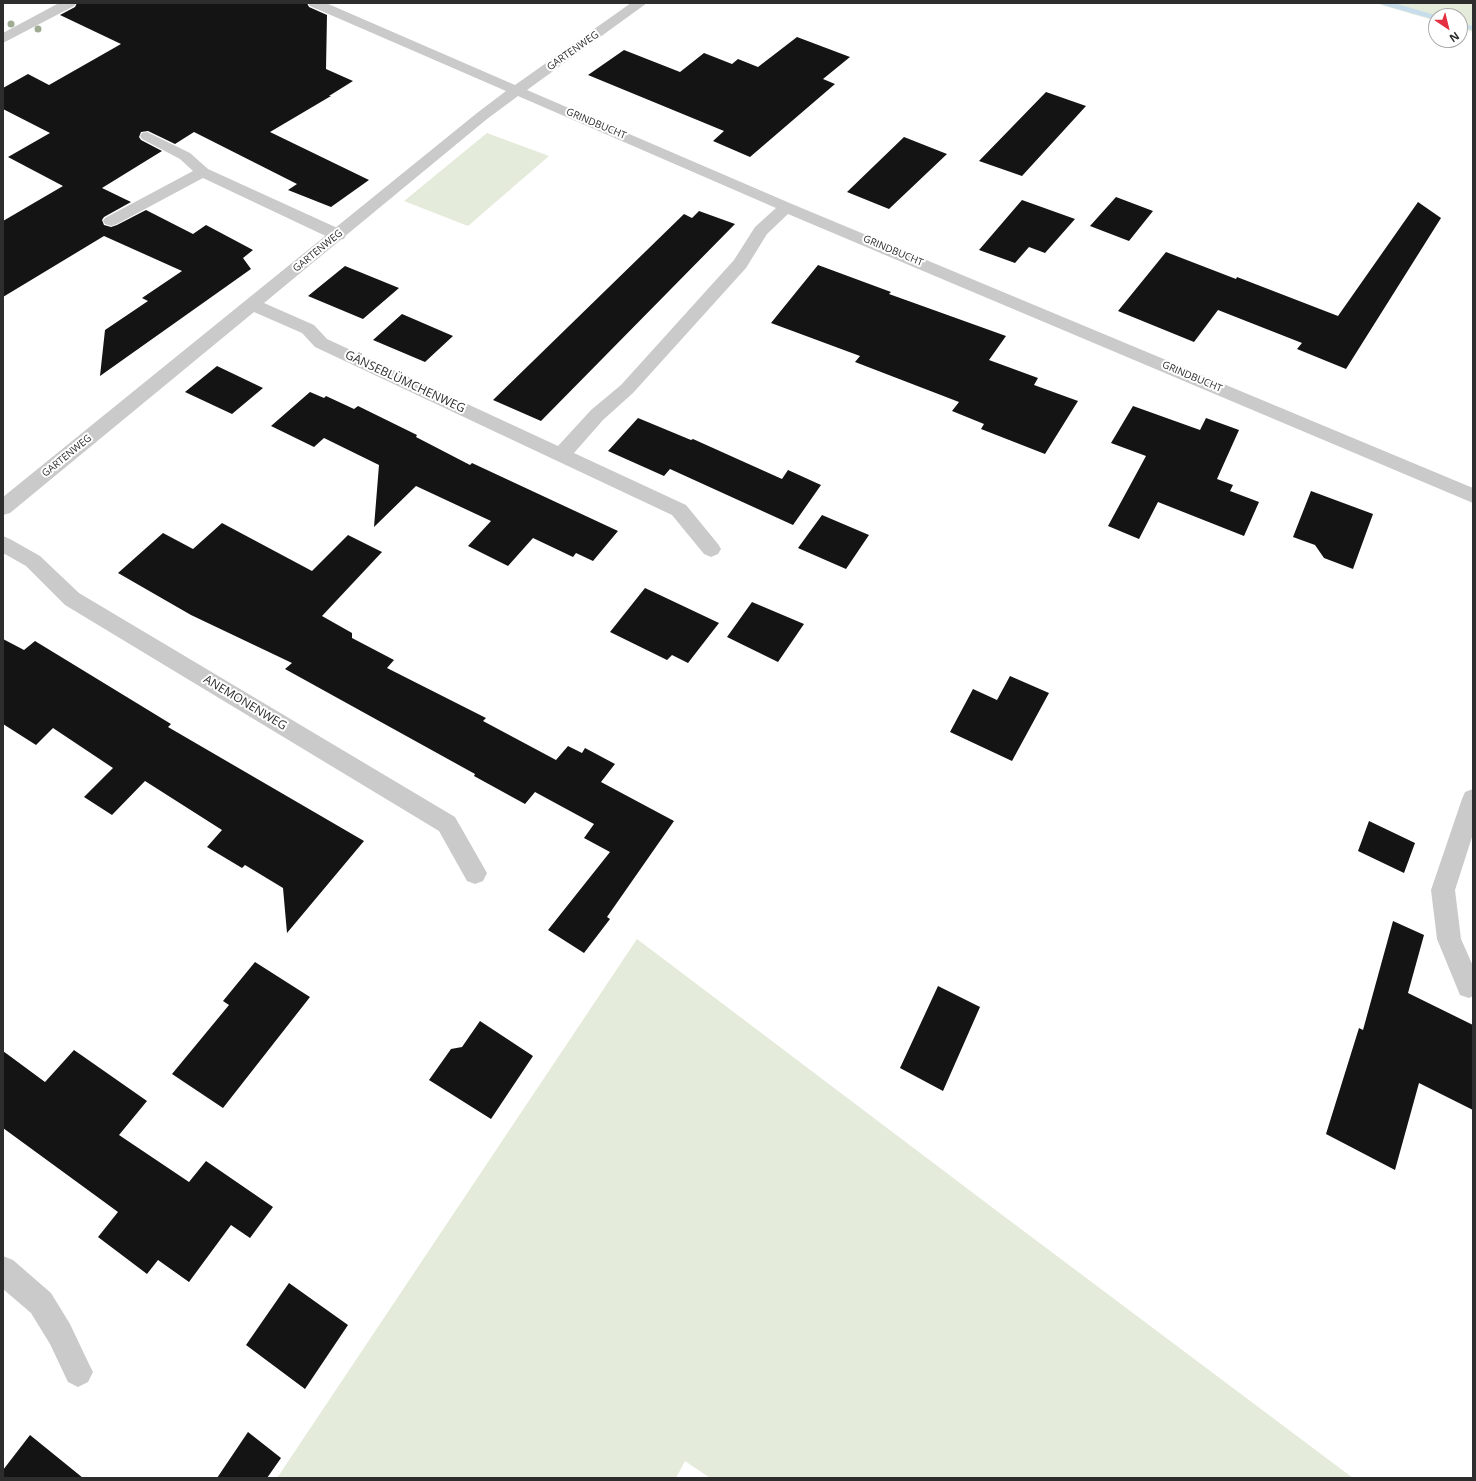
<!DOCTYPE html>
<meta charset="utf-8">
<style>
body{margin:0}
#map{position:relative;width:1476px;height:1481px;overflow:hidden;background:#fff;font-family:"Open Sans",sans-serif}
canvas{display:block}
.frame{position:absolute;inset:0;border:4px solid #2d2d2d;pointer-events:none}
.north{position:absolute;left:1428px;top:8px;width:40px;height:40px;box-sizing:border-box;background:#fff;border:1px solid #ababab;border-radius:50%;rotate:145deg;font-size:11px;font-weight:700;line-height:16px;text-align:center;color:#2d2d2d}
.north::after{content:'';display:block;margin:auto;width:14px;height:18px;background:#e43040;clip-path:polygon(50% 0,100% 100%,50% 72%,0 100%)}
</style>
<div id="map">
<canvas width="1476" height="1481"></canvas>
<div class="frame"></div>
<div class="north">N</div>
</div>
<script>
const g = document.querySelector('canvas').getContext('2d');
g.lineJoin = 'round';
function fill(path, color) {
  g.fillStyle = color;
  g.fill(path, 'evenodd');
}
function poly(rows) {
  const path = new Path2D();
  for (const r of rows) {
    path.moveTo(r[0], r[1]);
    for (let i = 2; i < r.length; i += 2) path.lineTo(r[i], r[i + 1]);
  }
  return path;
}
function label(font, color, halo, rows, align = 'center') {
  g.font = font + ' "Open Sans",sans-serif';
  g.lineWidth = 4;
  g.setLineDash([]);
  g.textBaseline = 'middle';
  g.strokeStyle = halo;
  g.fillStyle = color;
  for (const [text, x, y, turn = 0] of rows) {
    g.save();
    g.translate(x, y);
    g.rotate((+turn || 0) * Math.PI / 180);
    g.textAlign = isNaN(turn) ? turn : align;
    if (halo) g.strokeText(text, 0, 0);
    g.fillText(text, 0, 0);
    g.restore();
  }
}
const green = poly([
 [1375,3,1473,3,1473,32,1460,28,1460,16,1436,16,1436,21],
 [487,133,549,156,468,226,404,201],
 [637,939,993,1208,1353,1478,710,1478,685,1461,676,1478,277,1478]
]);
const stream = poly([
 [1382,3,1394,3,1438,16,1436,16,1436,20,1383,5,1382,3],
 [1460,23,1473,26,1473,30,1460,27,1460,23]
]);
const building = poly([
 [77,3,307,3,309,7,327,15,326,69,353,81,329,96,331,96,270,132,369,180,331,207,288,190,297,184,194,132,175,144,148,131,141,132,139,137,141,140,162,151,102,188,131,202,104,217,102,220,104,225,111,227,117,225,146,210,193,234,206,225,253,250,243,258,251,269,100,376,105,330,148,301,142,298,182,271,104,236,3,297,3,221,63,186,8,157,50,133,3,109,3,88,28,74,49,85,121,44,60,15,75,7],
 [797,37,850,57,823,79,835,84,750,157,713,141,724,131,588,75,624,50,680,72,704,53,732,64,738,59,758,67],
 [1046,92,1086,106,1022,176,979,161],
 [904,137,947,154,889,209,847,192],
 [1116,197,1153,211,1129,241,1090,226],
 [1022,200,1075,219,1045,253,1029,247,1015,263,979,250],
 [1418,202,1441,218,1346,369,1297,349,1302,343,1218,310,1194,342,1118,311,1166,252,1236,279,1237,277,1338,316],
 [699,211,735,224,541,421,493,400,684,214,692,218],
 [818,265,891,292,889,294,1006,336,989,360,1038,378,1034,385,1078,401,1045,454,981,429,984,424,952,411,959,402,855,362,860,356,771,323],
 [345,266,399,288,363,319,308,296],
 [402,314,453,336,425,362,373,340],
 [217,366,263,388,232,414,185,392],
 [310,392,324,398,326,396,354,409,358,406,417,435,416,437,470,465,472,463,618,531,593,561,576,553,573,557,533,538,508,566,468,546,491,521,416,486,374,527,379,465,324,438,314,447,271,426],
 [1133,406,1200,430,1206,418,1239,430,1217,479,1233,485,1230,491,1259,502,1244,536,1158,502,1139,539,1108,526,1146,456,1111,443],
 [638,418,691,440,693,439,782,479,788,470,821,485,793,525,670,469,664,476,608,451],
 [1311,491,1373,514,1353,569,1324,558,1315,545,1293,537],
 [822,515,869,535,846,569,798,548],
 [222,523,312,571,348,535,382,552,322,616,352,633,352,638,394,660,387,668,486,718,483,721,556,760,568,746,582,753,585,748,615,764,601,782,674,821,607,917,610,919,584,953,548,930,610,852,584,838,594,824,535,792,525,804,474,776,475,774,285,669,292,663,191,615,118,573,163,533,193,549],
 [645,588,719,623,688,663,672,655,667,660,610,632],
 [752,602,804,624,778,662,727,637],
 [3,639,24,650,35,641,171,724,168,727,364,841,287,933,283,888,245,865,242,868,207,847,222,830,145,781,112,815,84,797,113,768,53,728,36,745,3,724],
 [1010,676,1049,693,1012,761,950,732,973,689,997,700],
 [1369,821,1415,843,1404,873,1358,851],
 [1393,921,1424,935,1408,993,1473,1025,1473,1110,1419,1083,1395,1170,1326,1134,1359,1028,1363,1030],
 [255,962,310,997,223,1108,172,1074,229,1005,223,1001],
 [938,986,980,1007,943,1091,900,1068],
 [480,1021,533,1056,491,1119,429,1080,451,1049,462,1047],
 [74,1050,147,1101,119,1135,189,1182,206,1161,273,1207,250,1238,231,1225,189,1282,158,1260,147,1274,98,1237,118,1212,3,1128,3,1051,45,1082],
 [289,1283,348,1325,305,1389,246,1345],
 [248,1432,281,1458,267,1478,217,1478],
 [30,1435,83,1478,3,1478,3,1470]
]);
const service = poly([
 [147,132,190,153,208,169,344,231,346,235,344,239,338,240,332,239,203,178,117,224,111,226,105,224,103,221,105,218,193,171,180,159,142,139,140,136,142,133,147,132],
 [1473,789,1473,834,1455,890,1461,939,1473,966,1473,996,1469,998,1460,995,1437,939,1431,890,1462,799,1465,792,1473,789]
]);
const minor = poly([
 [59,3,76,3,74,6,3,43,3,33,59,3],
 [308,3,326,3,515,85,631,3,647,3,527,90,792,204,1473,488,1473,503,788,214,767,234,746,268,633,393,603,420,574,453,686,505,718,544,721,549,718,554,711,557,704,554,672,515,315,347,302,333,254,312,10,513,3,515,3,497,477,113,506,91,310,6,308,3],
 [518,96,776,208,755,227,734,260,621,385,591,410,558,446,327,339,314,325,264,303,487,119,518,96],
 [3,536,10,539,40,556,79,593,455,817,487,873,483,881,475,884,467,881,439,831,65,605,26,566,3,553,3,536],
 [3,1256,13,1260,51,1293,70,1324,88,1362,93,1372,88,1382,78,1387,68,1382,50,1344,31,1313,3,1289,3,1256]
]);
const trees = [
 [11,24],
 [38,29]
];
const farStreetnames = [
 ["GARTENWEG",573,51,-35],
 ["GRINDBUCHT",596,124,23],
 ["GARTENWEG",318,251,-39],
 ["GRINDBUCHT",893,251,23],
 ["GRINDBUCHT",1192,377,23],
 ["GARTENWEG",67,456,-39]
];
const streetNames = [
 ["GÄNSEBLÜMCHENWEG",405,382,25],
 ["ANEMONENWEG",245,703,31]
];
fill(green, '#e4ebdb');
fill(stream, '#c7ddeb');
fill(building, '#141414');
fill(service, '#cacaca');
fill(minor, '#cacaca');
g.fillStyle = '#9fac93';
for (const [x, y] of trees) {
  g.beginPath();
  g.arc(x, y, 3.5, 0, 2 * Math.PI);
  g.fill();
}
label('10px', '#2d2d2d', '#fff', farStreetnames);
label('12px', '#2d2d2d', '#fff', streetNames);
</script>
